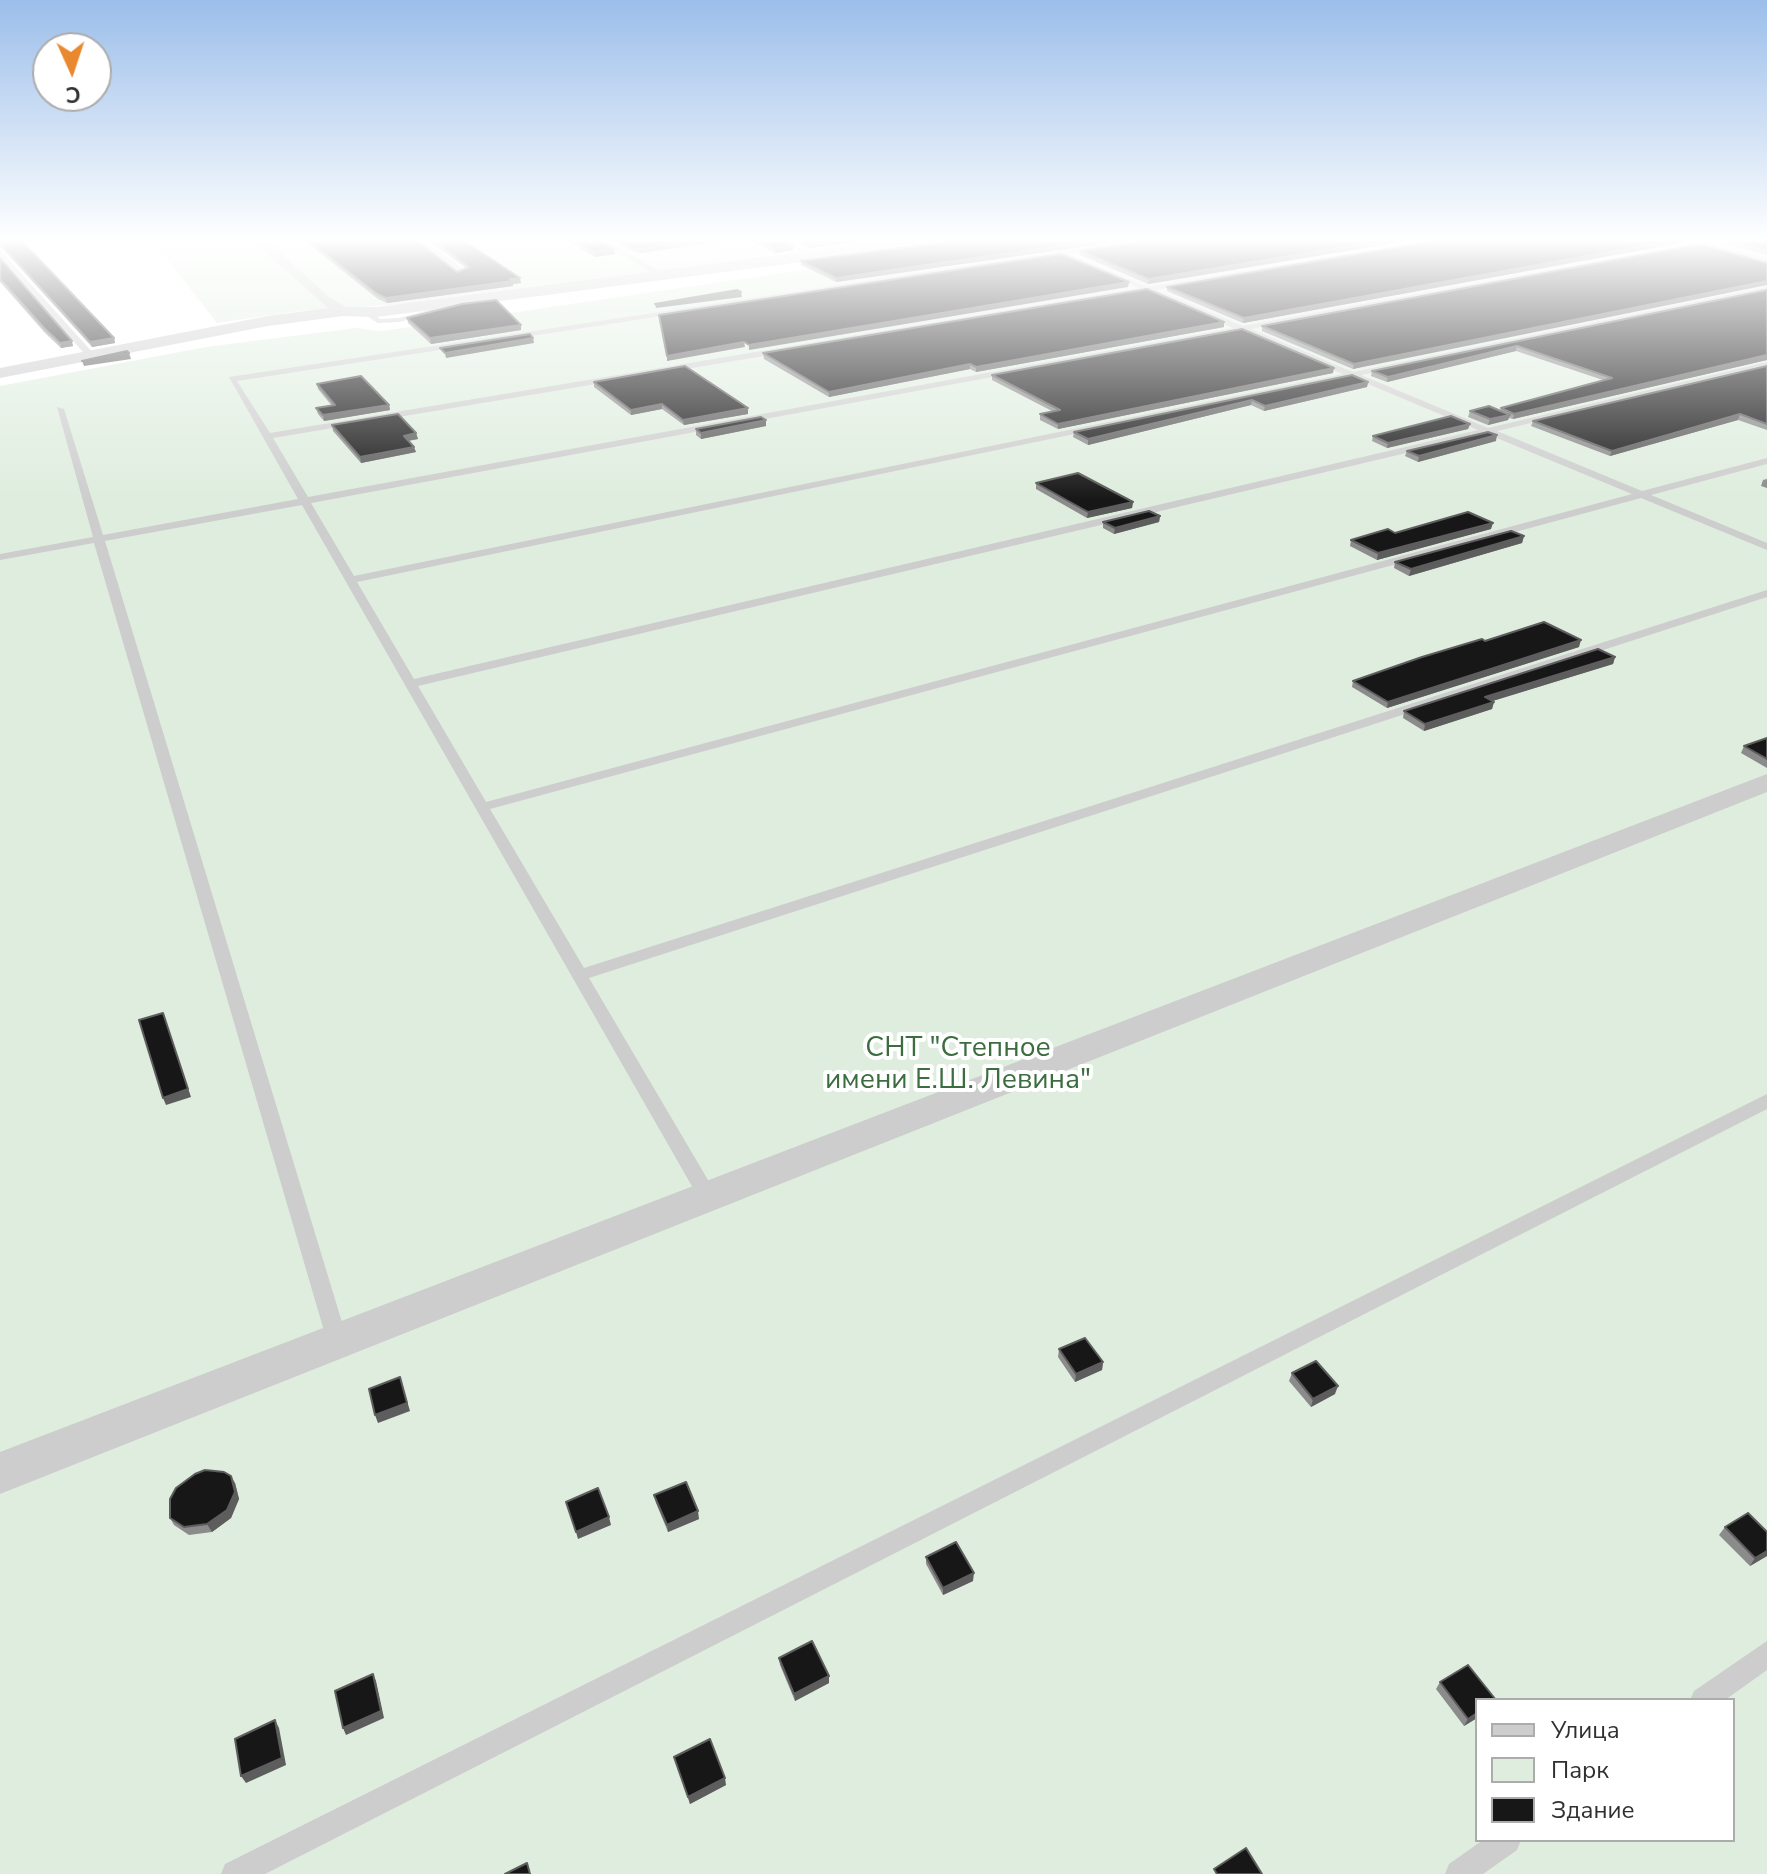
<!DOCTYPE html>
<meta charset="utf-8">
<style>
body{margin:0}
#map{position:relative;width:1767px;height:1874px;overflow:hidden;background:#fff;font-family:"Nunito Sans",sans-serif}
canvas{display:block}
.legend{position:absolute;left:1475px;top:1698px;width:260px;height:144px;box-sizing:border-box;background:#fff;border:2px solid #acacac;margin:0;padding:10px 14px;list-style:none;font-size:24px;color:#303030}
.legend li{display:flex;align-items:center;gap:16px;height:40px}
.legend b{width:40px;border:2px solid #acacac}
.north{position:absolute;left:32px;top:32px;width:80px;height:80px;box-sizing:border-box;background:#fff;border:2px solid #acacac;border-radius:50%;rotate:177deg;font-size:22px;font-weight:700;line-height:32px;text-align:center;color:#303030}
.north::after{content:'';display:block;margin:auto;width:28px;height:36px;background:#ea882f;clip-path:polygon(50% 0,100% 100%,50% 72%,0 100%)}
</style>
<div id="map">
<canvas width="1767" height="1874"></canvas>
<ul class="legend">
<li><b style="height:10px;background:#cdcdcd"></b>Улица</li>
<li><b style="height:22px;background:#deedde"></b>Парк</li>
<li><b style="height:22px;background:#171717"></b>Здание</li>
</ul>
<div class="north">С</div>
</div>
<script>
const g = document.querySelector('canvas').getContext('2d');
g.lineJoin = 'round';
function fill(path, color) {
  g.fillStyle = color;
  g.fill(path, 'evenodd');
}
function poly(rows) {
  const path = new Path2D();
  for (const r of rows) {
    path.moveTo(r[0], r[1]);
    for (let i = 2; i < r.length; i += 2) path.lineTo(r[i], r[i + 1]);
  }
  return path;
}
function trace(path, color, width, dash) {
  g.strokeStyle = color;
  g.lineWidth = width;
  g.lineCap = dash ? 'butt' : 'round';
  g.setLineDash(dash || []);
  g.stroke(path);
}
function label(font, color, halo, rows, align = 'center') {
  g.font = font + ' "Nunito Sans",sans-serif';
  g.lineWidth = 8;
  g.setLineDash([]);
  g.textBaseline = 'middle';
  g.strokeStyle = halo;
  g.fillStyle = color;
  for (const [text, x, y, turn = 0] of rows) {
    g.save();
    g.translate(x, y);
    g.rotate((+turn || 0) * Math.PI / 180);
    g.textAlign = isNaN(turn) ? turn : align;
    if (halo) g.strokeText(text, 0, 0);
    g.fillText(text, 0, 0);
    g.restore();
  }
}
const green = poly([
 [151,238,918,238,419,303,301,311,217,323],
 [1021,238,1767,238,1767,1874,0,1874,0,386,206,347,356,328,380,331,435,324],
 [1477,1700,1733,1700,1733,1840,1477,1840]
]);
const service = poly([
 [413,238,420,238,467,272,460,274,413,238],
 [594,238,602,238,668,276,661,278,594,238],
 [775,238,783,238,819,256,814,257,775,238],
 [1149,238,1165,238,1069,254,1148,287,1347,254,1350,256,1156,290,1243,326,1631,255,1634,257,1251,329,1353,372,1767,287,1767,291,1361,375,1488,428,1767,362,1767,368,1497,431,1642,491,1767,458,1767,464,1651,495,1767,543,1767,550,1641,498,490,809,584,968,1767,590,1767,597,589,978,718,1197,715,1202,708,1204,701,1202,302,505,105,541,348,1342,345,1348,337,1351,329,1348,94,543,0,560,0,554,93,537,57,407,64,409,103,535,298,499,229,377,1149,238],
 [1061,255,1139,288,270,433,237,381,1061,255],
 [1147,292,1233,328,308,497,273,438,1147,292],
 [1241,331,1343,374,354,576,311,503,1241,331],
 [1351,377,1478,430,414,679,357,582,1351,377],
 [1487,434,1632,494,486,802,418,686,1487,434],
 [1726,238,1740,238,1689,249,1686,247,1726,238],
 [0,250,94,354,94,358,88,358,0,256,0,250],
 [459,302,462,306,399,322,378,323,368,317,377,310,381,312,377,317,380,319,399,318,459,302],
 [1767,1094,1767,1109,265,1874,221,1874,225,1864,1767,1094],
 [1767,1641,1767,1670,1725,1700,1690,1700,1694,1691,1767,1641],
 [1483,1840,1521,1840,1517,1850,1483,1874,1445,1874,1449,1864,1483,1840]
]);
const minor = poly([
 [249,238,264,238,329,297,346,307,377,307,385,312,377,317,343,316,268,326,0,378,0,368,268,316,328,308,249,238],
 [1672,238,1694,238,1767,258,1767,266,1672,238],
 [1767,774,1767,792,0,1494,0,1452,1767,774]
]);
const tertiary = poly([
 [911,238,956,238,948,243,377,317,368,312,377,307,911,238]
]);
const wall = poly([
 [0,238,114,338,115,343,92,347,2,248,0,248],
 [301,238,413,238,457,272,466,268,425,238,460,238,521,283,513,284,513,286,387,303,378,299],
 [563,238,595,238,615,254,595,257],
 [608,238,740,238,641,253,631,251],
 [745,238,777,238,793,246,793,250,775,253],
 [790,238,888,238,810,248],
 [955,238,1144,238,836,282,801,265,801,261,948,242],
 [1158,238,1424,238,1148,284,1080,255,1080,251],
 [1767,238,1767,255,1726,244,1728,239],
 [1681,239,1680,243,1243,323,1167,291,1167,287],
 [0,258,73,346,61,348,45,333,0,282],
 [1767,263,1353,369,1262,331,1262,326],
 [1767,290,1767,360,1513,419,1509,418,1508,420,1488,425,1468,417,1470,411,1500,411,1501,408,1603,380,1516,351,1387,382,1371,376,1372,371],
 [407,318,521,330,431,344,408,323],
 [1224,327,976,372,970,369,829,397,764,359,763,353],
 [1767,366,1767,430,1738,420,1610,456,1531,426,1533,421],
 [1333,373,1058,429,1040,420,1040,414,1052,411,992,380,992,375],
 [1352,375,1368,382,1367,387,1264,411,1251,405,1088,445,1073,437,1074,432],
 [594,382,748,408,748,414,684,425,662,409,631,415,594,387],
 [317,384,389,405,390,410,324,421,318,414,316,408,332,406,318,389],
 [1470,424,1468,429,1387,448,1372,441,1373,436],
 [332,425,416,433,418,439,409,441,416,452,361,463,333,431],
 [766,426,701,439,696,435,696,429],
 [1496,441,1418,462,1405,456,1407,451],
 [1767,479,1767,488,1761,486,1763,480],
 [1036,483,1133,502,1132,508,1087,518,1036,489],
 [1160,516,1159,522,1114,534,1103,528,1103,522],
 [1491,529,1377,560,1350,546,1351,540,1395,533],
 [1524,536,1522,543,1409,576,1394,568,1395,562],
 [1485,641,1579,647,1387,708,1352,687,1353,681],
 [1615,657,1613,664,1492,701,1494,702,1492,709,1424,731,1403,718,1404,711],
 [1767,738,1767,768,1741,753,1744,746],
 [1059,1349,1103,1362,1102,1370,1075,1382,1058,1357],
 [1292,1373,1335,1394,1311,1407,1289,1381],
 [235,1483,239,1499,231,1518,212,1532,189,1535,174,1525,170,1518],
 [654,1495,699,1519,668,1532,656,1503],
 [1725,1527,1767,1532,1767,1556,1750,1566,1719,1535],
 [926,1557,973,1581,943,1595,926,1564],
 [779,1658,829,1676,829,1683,795,1701,780,1665],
 [1440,1682,1477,1700,1477,1718,1464,1726,1436,1689],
 [674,1757,726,1785,690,1804]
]);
const shadedWall = poly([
 [712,238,740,238,641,253,640,249],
 [854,238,888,238,810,248,810,244],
 [1114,238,1144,238,836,282,836,278],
 [1399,238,1424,238,1148,284,1149,279],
 [1681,239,1680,243,1243,323,1244,318],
 [793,246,793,250,775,253,775,248],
 [614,249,615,254,595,257,594,252],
 [520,278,521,283,513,284,513,286,387,303,386,298],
 [1767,281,1767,285,1353,369,1354,364],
 [1129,282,1128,287,749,350,749,345],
 [741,292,742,297,656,308,655,304],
 [1224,322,1224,327,976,372,976,367],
 [521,325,521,330,431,344,430,338],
 [114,338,115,343,92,347,90,342],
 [533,338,534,343,446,358,445,353],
 [72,341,73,346,61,348,60,343],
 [744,342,745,347,667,361,667,356],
 [1517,346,1516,351,1387,382,1388,377],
 [129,353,131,359,84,366,82,361],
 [1767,355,1767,360,1513,419,1514,414],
 [970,364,970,369,829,397,829,392],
 [1334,368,1333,373,1058,429,1058,424],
 [1368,382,1367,387,1264,411,1265,406],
 [1252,400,1251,405,1088,445,1088,439],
 [662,404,662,409,631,415,631,410],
 [389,405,390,410,324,421,323,415],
 [748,408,748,414,684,425,683,420],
 [1740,414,1738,420,1610,456,1612,451],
 [1510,415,1508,420,1488,425,1490,419],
 [766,420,766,426,701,439,701,433],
 [1470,424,1468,429,1387,448,1388,443],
 [416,433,418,439,405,441,404,436],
 [1497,435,1496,441,1418,462,1419,456],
 [414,447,416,452,361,463,360,457],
 [1133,502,1132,508,1087,518,1088,512],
 [1160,516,1159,522,1114,534,1115,528],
 [1493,523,1491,529,1377,560,1378,553],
 [1524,536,1522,543,1409,576,1411,569],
 [1581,640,1579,647,1387,708,1388,702],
 [1615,657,1613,664,1483,704,1485,697],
 [1494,702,1492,709,1424,731,1425,724],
 [163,1013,191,1097,166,1105,163,1098],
 [1103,1362,1102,1370,1075,1382,1076,1374],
 [400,1377,410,1411,378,1423,375,1415],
 [1338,1386,1335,1394,1311,1407,1313,1399],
 [231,1476,235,1483,239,1499,231,1518,212,1532,207,1524],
 [698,1511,699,1519,668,1532,667,1525],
 [609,1517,611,1525,578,1539,576,1532],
 [1767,1551,1767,1556,1750,1566,1755,1558],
 [974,1573,973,1581,943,1595,943,1588],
 [373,1674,376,1681,384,1718,346,1735,343,1728],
 [829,1676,829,1683,795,1701,794,1694],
 [1477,1713,1477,1718,1464,1726,1468,1719],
 [275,1720,279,1728,286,1765,246,1783,241,1776],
 [725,1778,726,1785,690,1804,688,1797]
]);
const building = poly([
 [0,238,19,238,114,338,90,342,0,244,0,238],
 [305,238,413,238,457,272,469,267,430,238,460,238,520,278,510,279,513,281,386,298,377,294,305,238],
 [570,238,595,238,614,249,594,252,570,238],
 [615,238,712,238,640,249,631,247,615,238],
 [754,238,777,238,793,246,775,248,754,238],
 [798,238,854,238,810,244,798,238],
 [955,238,1114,238,836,278,801,261,948,242,955,238],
 [1158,238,1399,238,1149,279,1080,251,1158,238],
 [1450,238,1678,238,1681,239,1244,318,1167,287,1450,238],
 [1735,238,1767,238,1767,250,1728,239,1735,238],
 [1700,244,1767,263,1767,281,1354,364,1262,326,1700,244],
 [1061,254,1129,282,749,345,744,342,667,356,659,315,1061,254],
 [0,258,72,341,60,343,44,328,0,279,0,258],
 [1147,289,1224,322,976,367,970,364,829,392,763,353,1147,289],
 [737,290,741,292,655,304,737,290],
 [1767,290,1767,355,1514,414,1501,408,1612,378,1517,346,1388,377,1372,371,1767,290],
 [496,300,521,325,430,338,407,318,462,304,496,300],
 [1242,329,1334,368,1058,424,1040,414,1060,410,992,375,1242,329],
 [530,334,533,338,445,353,440,348,530,334],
 [127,351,129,353,82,361,127,351],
 [685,366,748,408,683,420,662,404,631,410,594,382,685,366],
 [1767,366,1767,424,1740,414,1612,451,1533,421,1767,366],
 [1352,375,1368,382,1265,406,1252,400,1088,439,1074,432,1352,375],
 [361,376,389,405,323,415,316,408,335,405,317,384,361,376],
 [1489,406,1510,415,1490,419,1470,411,1489,406],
 [398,414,416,433,404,436,414,447,360,457,332,425,398,414],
 [1451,416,1470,424,1388,443,1373,436,1451,416],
 [761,417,766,420,701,433,696,429,761,417],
 [1488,432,1497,435,1419,456,1407,451,1488,432],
 [1078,473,1133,502,1088,512,1036,483,1078,473],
 [1149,511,1160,516,1115,528,1103,522,1149,511],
 [1468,512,1493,523,1378,553,1351,540,1388,529,1395,533,1468,512],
 [1511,531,1524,536,1411,569,1395,562,1511,531],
 [1544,622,1581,640,1388,702,1353,681,1422,657,1482,639,1485,641,1544,622],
 [1598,649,1615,657,1485,697,1494,702,1425,724,1404,711,1598,649],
 [1767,738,1767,759,1744,746,1767,738],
 [163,1013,188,1089,163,1098,139,1020,163,1013],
 [1085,1338,1103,1362,1076,1374,1059,1349,1085,1338],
 [1316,1361,1338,1386,1313,1399,1292,1373,1316,1361],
 [400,1377,407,1403,375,1415,369,1389,400,1377],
 [205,1470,224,1472,231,1476,235,1492,227,1510,207,1524,184,1527,170,1518,170,1499,176,1488,195,1474,205,1470],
 [686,1482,698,1511,667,1525,654,1495,686,1482],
 [598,1488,609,1517,576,1532,566,1502,598,1488],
 [1748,1513,1767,1532,1767,1551,1755,1558,1725,1527,1748,1513],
 [956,1542,974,1573,943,1588,926,1557,956,1542],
 [812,1641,829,1676,794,1694,779,1658,812,1641],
 [1468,1665,1496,1700,1477,1700,1477,1713,1468,1719,1440,1682,1468,1665],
 [373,1674,381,1711,343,1728,335,1691,373,1674],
 [275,1720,282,1758,241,1776,235,1739,275,1720],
 [710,1739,725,1778,688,1797,674,1757,710,1739],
 [1246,1848,1262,1874,1217,1874,1214,1869,1246,1848],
 [527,1863,530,1874,505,1874,527,1863]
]);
const parkNames = [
 ["СНТ \"Степное",958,1049],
 ["имени Е.Ш. Левина\"",958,1081]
];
fill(green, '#deedde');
fill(service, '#cdcdcd');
fill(minor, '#cdcdcd');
fill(tertiary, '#cdcdcd');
fill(wall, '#8b8b8b');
fill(shadedWall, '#5d5d5d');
fill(building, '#171717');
trace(building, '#5d5d5d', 2);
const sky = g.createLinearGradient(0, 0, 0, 500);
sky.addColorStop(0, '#9bbeea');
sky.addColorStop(0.48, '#fff');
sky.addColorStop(1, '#ffffff00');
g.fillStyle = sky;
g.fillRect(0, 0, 1767, 500);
label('28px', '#3c6d40', '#fff', parkNames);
</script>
